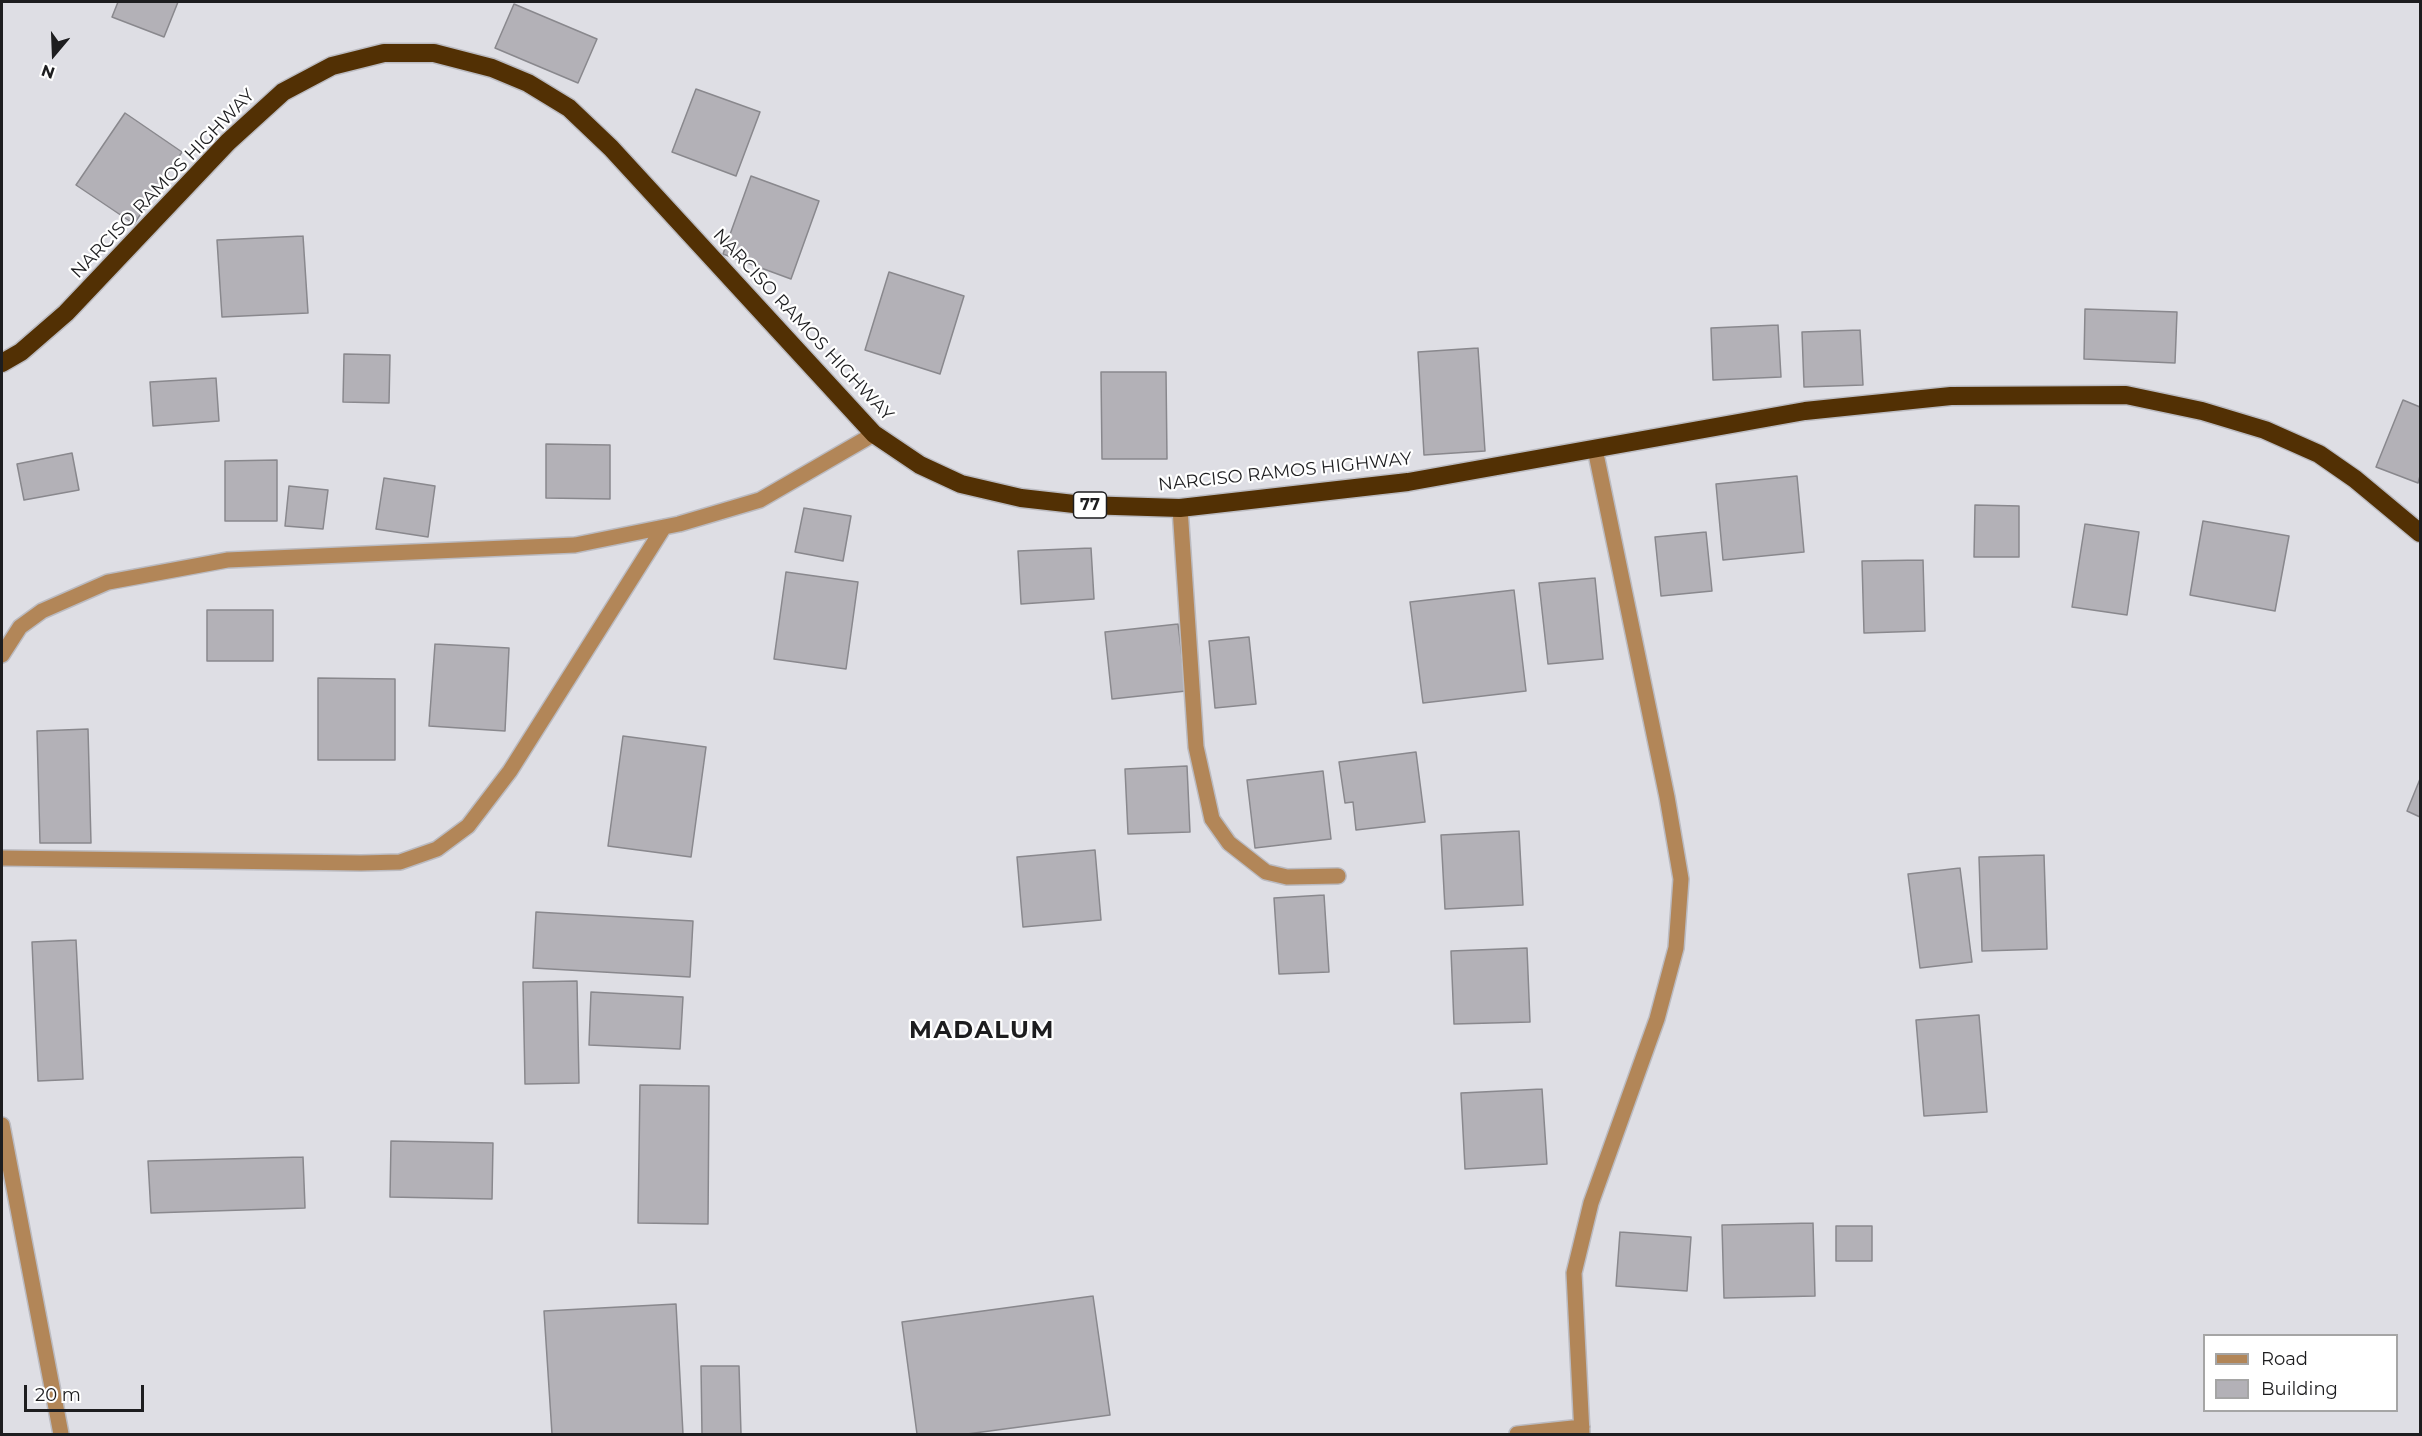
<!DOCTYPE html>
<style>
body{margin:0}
#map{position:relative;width:2422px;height:1436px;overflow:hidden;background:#dedee4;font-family:Montserrat,sans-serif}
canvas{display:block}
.frame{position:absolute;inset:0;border:3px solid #1d1d1f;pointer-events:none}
.legend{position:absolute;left:2203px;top:1334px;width:195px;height:78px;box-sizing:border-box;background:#fff;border:2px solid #a5a5a5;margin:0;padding:8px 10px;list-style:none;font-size:18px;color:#1d1d1f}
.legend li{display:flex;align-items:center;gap:12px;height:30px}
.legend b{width:30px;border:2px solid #a5a5a5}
.north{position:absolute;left:24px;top:24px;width:60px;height:60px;-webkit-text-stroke:4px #fff;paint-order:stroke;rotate:199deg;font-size:16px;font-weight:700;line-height:24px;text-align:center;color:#1d1d1f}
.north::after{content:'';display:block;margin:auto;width:21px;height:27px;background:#1d1d1f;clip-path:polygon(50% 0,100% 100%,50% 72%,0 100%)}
.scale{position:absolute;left:24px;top:1385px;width:120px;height:27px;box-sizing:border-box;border:3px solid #1d1d1f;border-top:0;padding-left:8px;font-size:18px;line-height:21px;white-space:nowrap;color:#1d1d1f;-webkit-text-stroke:4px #fff;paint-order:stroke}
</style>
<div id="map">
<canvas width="2422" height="1436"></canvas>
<div class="frame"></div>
<ul class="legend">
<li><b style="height:8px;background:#b28658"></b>Road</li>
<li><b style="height:16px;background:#b3b1b7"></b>Building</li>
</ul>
<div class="north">N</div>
<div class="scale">20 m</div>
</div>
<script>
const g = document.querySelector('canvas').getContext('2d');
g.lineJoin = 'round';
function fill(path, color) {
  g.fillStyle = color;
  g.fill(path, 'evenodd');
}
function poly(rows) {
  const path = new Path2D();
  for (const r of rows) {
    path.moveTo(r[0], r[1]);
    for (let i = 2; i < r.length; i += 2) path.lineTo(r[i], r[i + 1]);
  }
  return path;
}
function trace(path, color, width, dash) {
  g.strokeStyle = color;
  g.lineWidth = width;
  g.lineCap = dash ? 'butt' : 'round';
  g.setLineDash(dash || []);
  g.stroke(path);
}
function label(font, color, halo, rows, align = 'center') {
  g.font = font + ' Montserrat,sans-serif';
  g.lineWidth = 4.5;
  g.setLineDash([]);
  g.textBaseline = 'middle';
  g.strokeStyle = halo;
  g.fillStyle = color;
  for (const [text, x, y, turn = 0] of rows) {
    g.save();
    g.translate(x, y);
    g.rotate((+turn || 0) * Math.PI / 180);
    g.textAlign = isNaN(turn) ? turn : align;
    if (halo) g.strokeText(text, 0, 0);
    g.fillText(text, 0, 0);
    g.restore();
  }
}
const building = poly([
 [118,2,178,2,164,37,112,17,118,2],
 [514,4,597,39,578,83,495,48,514,4],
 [696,89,760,112,736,176,672,152,696,89],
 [125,113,182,152,134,224,76,185,125,113],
 [751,176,819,201,791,279,723,254,751,176],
 [303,236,308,313,222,317,217,240,303,236],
 [889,272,964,296,940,374,865,350,889,272],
 [2085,309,2177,312,2175,363,2084,359,2085,309],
 [1778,325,1781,377,1713,380,1711,328,1778,325],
 [1860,330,1863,385,1804,387,1802,332,1860,330],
 [1478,348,1485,451,1424,455,1418,352,1478,348],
 [344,354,390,355,389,403,343,402,344,354],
 [1101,372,1166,372,1167,459,1102,459,1101,372],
 [216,378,219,421,153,426,150,382,216,378],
 [2403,400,2420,407,2420,476,2418,483,2376,467,2403,400],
 [546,444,610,445,610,499,546,498,546,444],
 [72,453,79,490,24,500,17,464,72,453],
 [277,460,277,521,225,521,225,461,277,460],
 [1797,476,1804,552,1723,560,1716,484,1797,476],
 [384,478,435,486,428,537,376,529,384,478],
 [289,486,328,490,323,529,285,526,289,486],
 [1975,505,2019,506,2019,557,1974,557,1975,505],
 [804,508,851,516,843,561,795,552,804,508],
 [2203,521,2289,536,2275,611,2190,595,2203,521],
 [2085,524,2139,532,2127,615,2072,607,2085,524],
 [1706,532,1712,591,1661,596,1655,537,1706,532],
 [1091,548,1094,599,1021,604,1018,551,1091,548],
 [1923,560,1925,631,1864,633,1862,561,1923,560],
 [786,572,858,582,846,669,774,659,786,572],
 [1595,578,1603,659,1548,664,1539,583,1595,578],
 [1514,590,1526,691,1423,703,1410,602,1514,590],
 [207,610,273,610,273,661,207,661,207,610],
 [1178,624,1186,691,1112,699,1105,632,1178,624],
 [1249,637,1256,704,1215,708,1209,641,1249,637],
 [435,644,509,648,505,731,429,726,435,644],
 [318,678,395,679,395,760,318,760,318,678],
 [88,729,91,843,40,843,37,731,88,729],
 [623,736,706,747,691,857,608,846,623,736],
 [1416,752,1425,822,1356,830,1353,802,1345,803,1339,762,1416,752],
 [1187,766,1190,832,1128,834,1125,769,1187,766],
 [1323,771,1331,839,1255,848,1247,780,1323,771],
 [2420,779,2420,817,2407,811,2420,779],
 [1519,831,1523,905,1445,909,1441,835,1519,831],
 [1095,850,1101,920,1023,927,1017,857,1095,850],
 [2044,855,2047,949,1982,951,1979,857,2044,855],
 [1960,868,1972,962,1920,968,1908,874,1960,868],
 [1324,895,1329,972,1279,974,1274,898,1324,895],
 [536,912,693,921,690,977,533,968,536,912],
 [76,940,83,1079,38,1081,32,942,76,940],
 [1527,948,1530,1022,1454,1024,1451,951,1527,948],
 [577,981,579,1083,525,1084,523,982,577,981],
 [591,992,683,997,680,1049,589,1045,591,992],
 [1979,1015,1987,1112,1924,1116,1916,1020,1979,1015],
 [640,1085,709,1086,708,1224,638,1223,640,1085],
 [1542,1089,1547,1164,1465,1169,1461,1093,1542,1089],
 [391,1141,493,1143,492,1199,390,1197,391,1141],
 [303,1157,305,1208,151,1213,148,1161,303,1157],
 [1813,1223,1815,1296,1724,1298,1722,1225,1813,1223],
 [1836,1226,1872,1226,1872,1261,1836,1261,1836,1226],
 [1620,1232,1691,1237,1687,1291,1616,1286,1620,1232],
 [1093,1296,1110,1415,967,1434,917,1434,902,1322,1093,1296],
 [676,1304,683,1434,552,1434,544,1311,676,1304],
 [701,1366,739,1366,741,1434,702,1434,701,1366]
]);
const minor = poly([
 [1180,508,1196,747,1212,819,1229,843,1266,872,1287,877,1338,876],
 [2,655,20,627,42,611,108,582,227,560,575,545,679,524,760,500,874,434],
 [2,858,361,863,400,862,437,849,468,826,510,771,664,527],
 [2,1125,61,1434],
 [1517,1434,1582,1427],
 [1582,1434,1574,1273,1591,1203,1657,1019,1676,948,1681,879,1667,797,1595,449]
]);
const highway = poly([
 [2,363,21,352,66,313,228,142,283,92,332,66,384,53,434,53,492,68,528,83,569,108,611,148,874,434,920,465,961,484,1021,498,1083,505,1180,508,1408,482,1805,411,1951,396,2126,395,2202,411,2265,430,2319,454,2355,479,2420,533]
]);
const shields = [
 [1090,505,33]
];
const shieldNames = [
 ["77",1090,505]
];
const streetNames = [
 ["NARCISO RAMOS HIGHWAY",163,184,-46],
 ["NARCISO RAMOS HIGHWAY",803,325,47],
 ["NARCISO RAMOS HIGHWAY",1285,472,-6]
];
const districtNames = [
 ["MADALUM",982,1031]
];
fill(building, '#b3b1b7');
trace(building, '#89888d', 1.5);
trace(minor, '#bbbbc1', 18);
trace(highway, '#bbbbc1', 21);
trace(minor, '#b28658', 15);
trace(highway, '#523004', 18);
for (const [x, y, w] of shields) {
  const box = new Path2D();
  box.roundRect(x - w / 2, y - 13, w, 26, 4.5);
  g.fillStyle = '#fff';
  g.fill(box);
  trace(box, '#1d1d1f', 1.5);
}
label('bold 16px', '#1d1d1f', null, shieldNames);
label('18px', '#1d1d1f', '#fff', streetNames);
g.letterSpacing = '1.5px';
label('bold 24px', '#1d1d1f', '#fff', districtNames);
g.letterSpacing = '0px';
</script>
